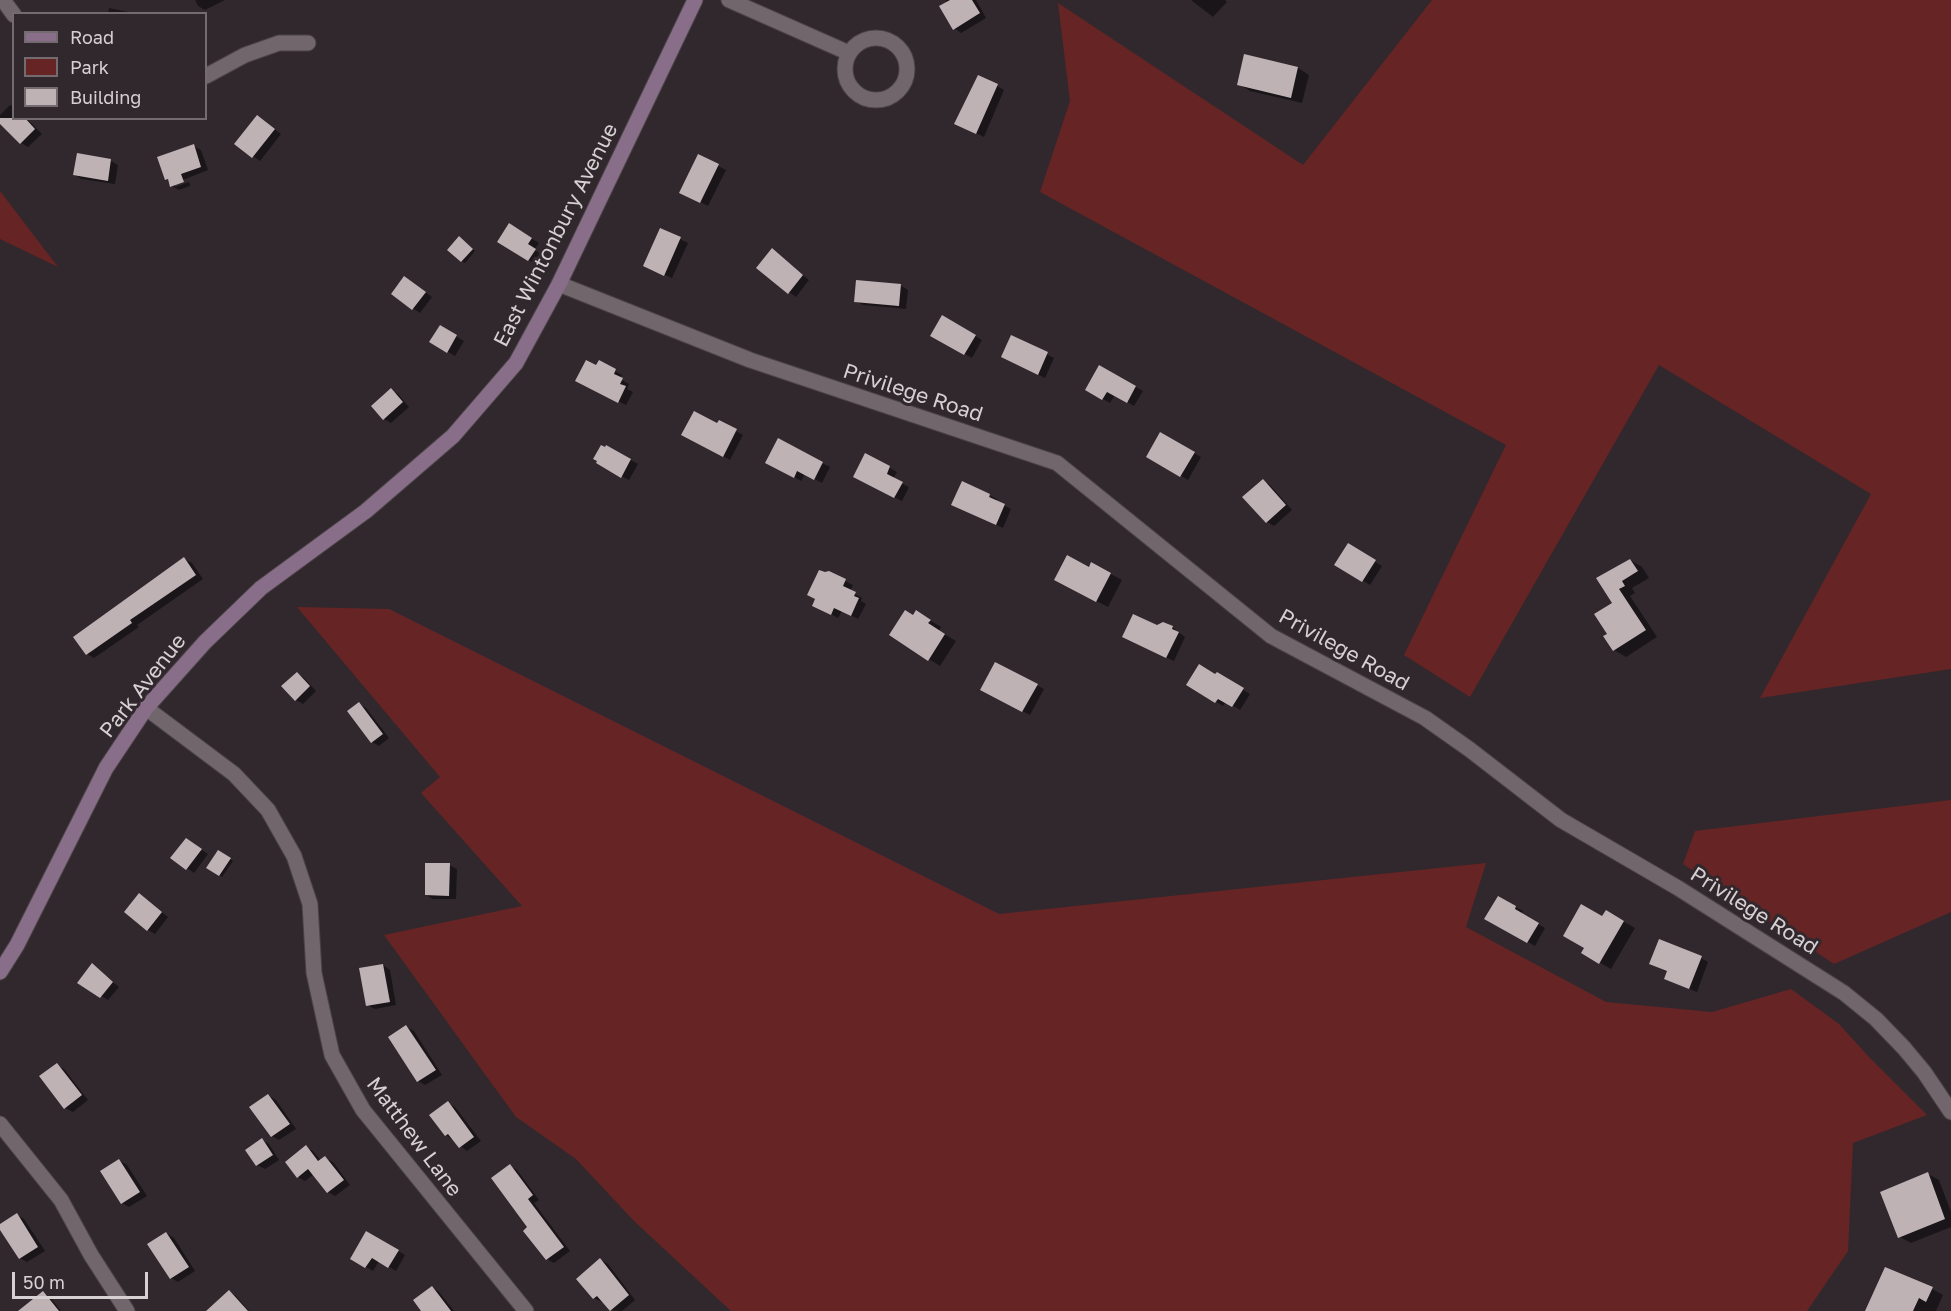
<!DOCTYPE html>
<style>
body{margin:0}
#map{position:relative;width:1951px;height:1311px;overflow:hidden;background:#31282d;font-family:"Golos Text",sans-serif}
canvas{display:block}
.legend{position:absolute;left:12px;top:12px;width:195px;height:108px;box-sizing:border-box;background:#31282d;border:2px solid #736b6f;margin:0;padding:8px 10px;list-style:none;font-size:18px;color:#d6d0d3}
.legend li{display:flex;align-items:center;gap:12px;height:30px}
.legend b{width:30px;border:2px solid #736b6f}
.scale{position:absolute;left:12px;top:1272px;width:136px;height:27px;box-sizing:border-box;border:3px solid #d6d0d3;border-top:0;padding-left:8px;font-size:18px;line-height:21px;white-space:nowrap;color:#d6d0d3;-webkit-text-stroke:4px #31282d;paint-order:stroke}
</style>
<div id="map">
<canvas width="1951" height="1311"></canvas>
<ul class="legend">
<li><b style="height:8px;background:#886e88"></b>Road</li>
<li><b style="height:16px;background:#672424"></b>Park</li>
<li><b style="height:16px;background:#bfb2b5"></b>Building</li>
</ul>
<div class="scale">50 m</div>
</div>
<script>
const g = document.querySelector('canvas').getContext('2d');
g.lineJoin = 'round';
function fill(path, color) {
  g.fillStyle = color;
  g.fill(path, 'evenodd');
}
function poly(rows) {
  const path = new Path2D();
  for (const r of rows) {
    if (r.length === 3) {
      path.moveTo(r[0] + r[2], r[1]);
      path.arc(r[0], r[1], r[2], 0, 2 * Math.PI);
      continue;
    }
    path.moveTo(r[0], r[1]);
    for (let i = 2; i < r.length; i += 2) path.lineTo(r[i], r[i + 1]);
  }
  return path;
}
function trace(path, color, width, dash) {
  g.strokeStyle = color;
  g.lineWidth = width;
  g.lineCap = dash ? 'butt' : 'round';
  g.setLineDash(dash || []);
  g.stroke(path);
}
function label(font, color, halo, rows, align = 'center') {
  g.font = font + ' "Golos Text",sans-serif';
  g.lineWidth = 6;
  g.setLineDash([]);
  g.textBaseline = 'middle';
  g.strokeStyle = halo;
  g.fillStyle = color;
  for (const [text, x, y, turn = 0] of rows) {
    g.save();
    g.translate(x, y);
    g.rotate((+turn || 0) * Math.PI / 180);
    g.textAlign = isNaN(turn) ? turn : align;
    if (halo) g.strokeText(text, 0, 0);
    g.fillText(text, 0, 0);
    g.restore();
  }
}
const green = poly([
 [1432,0,1951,0,1951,669,1760,698,1871,494,1659,365,1470,697,1404,655,1506,445,1040,192,1070,101,1058,3,1303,165],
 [0,191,58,267,0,239],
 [297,607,389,609,999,914,1486,863,1466,927,1606,1002,1712,1012,1791,989,1839,1024,1870,1058,1927,1115,1853,1143,1848,1251,1807,1311,731,1311,634,1221,576,1159,516,1117,384,935,522,906,421,793,440,777],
 [1951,800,1951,912,1834,964,1683,864,1695,831]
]);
const shadow = poly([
 [195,0,225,0,205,10,198,6],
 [946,0,976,0,986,18,961,33,954,28],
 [1191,0,1225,0,1227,2,1213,17],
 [109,8,138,14,108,14],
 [1298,68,1309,75,1302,103,1250,91,1239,84],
 [997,86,1004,90,984,137,963,127],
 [10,105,14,107,14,118,26,118,42,134,28,147,21,143,0,122,0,115],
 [264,121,281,134,260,161,253,156],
 [193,146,201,150,208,170,175,183,175,187,189,182,190,186,179,190,172,186,170,181,166,179],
 [78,155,111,161,118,165,115,184,81,179,74,174],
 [699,156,726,170,708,206,688,196],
 [509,225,539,243,534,250,542,254,535,264,499,241],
 [661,230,688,243,672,278,652,269],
 [463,240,475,251,465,263,461,261],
 [772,250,809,280,796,297,789,292],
 [411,282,432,297,420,313,393,294],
 [900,285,908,290,906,309,863,305,856,301],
 [943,317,982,340,972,358,932,336],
 [440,327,464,341,455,356,431,342],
 [1012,337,1054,358,1045,378,1010,361],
 [599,362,622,375,620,379,629,384,627,389,633,392,626,405,584,385],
 [1100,367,1143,391,1134,406,1115,395,1110,403,1087,390],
 [391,390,398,394,409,407,391,423,384,419],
 [719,422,743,435,730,460,683,434,717,425],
 [1160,434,1201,457,1188,480,1148,456],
 [778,440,830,467,822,483,805,474,801,481,767,462],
 [607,447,638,464,629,480,598,463],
 [866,455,897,472,893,479,909,487,902,501,862,481],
 [1263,481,1270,485,1292,510,1274,526,1267,522],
 [991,496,997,499,996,501,1011,509,1003,528,960,508,987,504],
 [1348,545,1382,566,1370,585,1336,564],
 [184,559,192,563,203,579,137,625,139,627,94,658,87,654],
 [1630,560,1642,567,1649,578,1632,588,1635,593,1630,596,1657,637,1626,657,1614,650,1605,636,1609,634,1614,603,1598,578],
 [1092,564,1122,580,1108,607,1067,586,1090,569],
 [829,573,853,585,850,591,862,598,861,601,866,604,858,619,842,611,838,618,821,609],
 [928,619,941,627,939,631,956,641,940,666,891,635],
 [1157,626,1172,627,1185,637,1174,661,1131,641],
 [996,664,1044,689,1030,715,982,690],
 [297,674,304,678,316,691,303,704,296,700],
 [1217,674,1250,694,1240,710,1226,701,1223,706,1188,685,1216,676],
 [359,704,366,708,389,738,379,746,372,742],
 [193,844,208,854,194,873,173,858],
 [219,852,233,861,222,877,208,867],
 [449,865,457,869,456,899,433,899,426,895],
 [140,895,168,917,155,934,148,930],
 [1498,898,1523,911,1521,914,1545,928,1535,946,1486,918],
 [1606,912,1635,928,1611,969,1583,953],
 [1701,958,1708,962,1697,992,1673,982,1668,972,1651,964],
 [92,965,119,987,108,1000,79,983],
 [383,965,390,970,396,1005,375,1009,367,1005],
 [406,1027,414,1031,442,1075,425,1085,418,1081],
 [57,1065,64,1069,88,1100,73,1112,65,1108],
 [268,1095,276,1100,296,1129,279,1140,272,1136],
 [448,1103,455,1107,481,1141,467,1151,446,1135],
 [262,1140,269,1144,279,1160,265,1169,257,1165,247,1150],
 [306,1147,313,1151,321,1161,325,1158,333,1162,350,1185,335,1196,328,1192,314,1174,305,1181,298,1177],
 [120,1161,127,1165,147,1196,129,1207,122,1203],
 [510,1166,517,1170,539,1200,534,1203,570,1251,554,1263,547,1259,530,1228],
 [1928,1174,1939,1180,1951,1212,1951,1227,1911,1243,1900,1237],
 [17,1215,24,1219,45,1251,27,1262,20,1258,0,1227],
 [166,1233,174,1238,195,1271,178,1282,171,1278],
 [367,1233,405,1255,396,1271,379,1261,373,1271,352,1259],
 [601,1260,608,1264,635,1300,622,1311,611,1310,603,1301,602,1302,594,1298,578,1280],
 [432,1287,439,1292,454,1311,423,1311],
 [1932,1289,1943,1295,1936,1311,1867,1311],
 [229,1292,236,1296,249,1311,208,1311],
 [43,1293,50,1297,61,1311,20,1311]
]);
const building = poly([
 [950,0,972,0,980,13,953,30,939,6],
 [1244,54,1298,67,1291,98,1237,85],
 [978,75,998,84,976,134,954,124],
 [257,115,275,129,252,158,234,144],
 [0,118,25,118,35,129,20,144,0,124],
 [194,144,201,167,181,174,184,182,170,187,168,179,165,180,157,157],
 [77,153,111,159,108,181,73,175],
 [698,154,719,164,700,203,679,193],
 [509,223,532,238,528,244,536,249,528,261,497,242],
 [660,228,681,237,664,276,643,266],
 [459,236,473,249,461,262,447,250],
 [772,248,803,275,788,294,756,268],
 [404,276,426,292,412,310,391,294],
 [856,280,901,284,899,306,854,302],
 [942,315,976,335,964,355,930,336],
 [440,325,457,335,447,353,429,342],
 [1011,335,1048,352,1038,375,1001,357],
 [586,360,596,365,599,360,616,369,614,374,623,378,620,384,626,386,618,403,575,381],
 [1099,365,1136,386,1127,403,1107,392,1102,400,1085,390],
 [391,388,403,402,383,420,371,406],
 [694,411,717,423,719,420,737,429,723,457,681,435],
 [1160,432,1195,452,1180,477,1146,457],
 [778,438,823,462,814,480,797,471,794,478,765,463],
 [601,445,605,447,606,445,631,459,621,478,596,463,597,461,593,459],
 [865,453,890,466,887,474,903,482,894,498,853,477],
 [1263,479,1286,505,1266,523,1242,497],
 [962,481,990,494,989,497,1005,504,996,525,951,505],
 [1348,543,1376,560,1362,582,1334,565],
 [1067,555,1089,567,1091,562,1111,573,1096,602,1054,580],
 [184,557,196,575,130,620,132,623,86,655,73,637],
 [1630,559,1638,571,1622,581,1625,586,1619,589,1646,630,1613,651,1603,636,1607,634,1594,614,1612,603,1596,578],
 [819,570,825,572,829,571,846,579,843,586,856,592,854,596,859,598,851,616,834,608,831,615,812,606,815,599,807,595],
 [905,610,913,615,916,610,931,620,928,623,945,634,928,661,889,635],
 [1133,614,1157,625,1163,622,1173,626,1172,629,1179,632,1166,658,1122,637],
 [995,662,1038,684,1022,712,980,690],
 [1199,664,1215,674,1217,672,1244,688,1232,707,1218,699,1215,703,1186,685],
 [297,672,310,686,295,701,281,686],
 [359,702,383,734,371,743,347,711],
 [186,838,202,849,186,870,170,858],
 [218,850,231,858,219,876,206,868],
 [425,863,450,863,449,896,425,895],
 [139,893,162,912,147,931,124,912],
 [1498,896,1516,906,1515,909,1539,923,1527,943,1484,919],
 [1581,904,1602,916,1606,910,1624,921,1599,964,1581,953,1584,948,1563,936],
 [1659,939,1702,956,1689,989,1664,979,1667,971,1649,964],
 [92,963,113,982,100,998,77,983],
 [383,964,390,1002,366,1006,359,968],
 [406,1025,436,1070,417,1082,388,1037],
 [57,1063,82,1095,64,1109,39,1076],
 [268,1094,290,1124,271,1137,249,1107],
 [448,1101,474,1137,459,1148,448,1134,445,1136,429,1115],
 [262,1138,273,1155,256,1166,245,1150],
 [306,1145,318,1161,325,1156,344,1180,327,1193,308,1169,297,1178,285,1162],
 [119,1159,140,1192,121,1204,100,1171],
 [510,1164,533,1195,528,1199,564,1247,546,1260,523,1231,527,1227,491,1178],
 [1928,1172,1945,1219,1898,1238,1880,1192],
 [17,1213,38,1247,19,1259,0,1230,0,1224],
 [366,1231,399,1250,388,1268,372,1258,365,1268,350,1259],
 [166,1232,189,1267,170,1279,147,1244],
 [600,1258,629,1295,610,1311,597,1296,593,1299,576,1279],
 [1885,1267,1933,1287,1926,1302,1919,1298,1913,1311,1865,1311],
 [432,1286,451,1311,421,1311,413,1300],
 [229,1290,248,1311,206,1311],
 [43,1291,59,1311,18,1311]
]);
const minor = poly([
 [3,0,14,15],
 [729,0,849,53],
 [876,69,31],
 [206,76,245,55,279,43,308,43],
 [559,284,750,360,1057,463,1271,636,1425,718,1469,749,1561,820,1678,888,1844,993,1876,1019,1904,1048,1924,1072,1951,1112],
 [146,708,234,774,268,810,294,856,310,904,314,973,332,1055,363,1110,526,1311],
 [0,1124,61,1200,91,1255,127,1311]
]);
const secondary = poly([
 [0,972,17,945,106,768,146,708,205,642,261,588,366,511,453,436,516,363,559,284,695,0]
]);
const streetNames = [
 ["East Wintonbury Avenue",556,235,-63],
 ["Privilege Road",913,393,18],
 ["Privilege Road",1344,650,29],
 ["Park Avenue",143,686,-52],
 ["Privilege Road",1754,911,32],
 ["Matthew Lane",414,1137,53]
];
fill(green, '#672424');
fill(shadow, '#0007');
fill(building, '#bfb2b5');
trace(minor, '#4a4346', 17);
trace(secondary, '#4a4346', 17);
trace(minor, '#70666c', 15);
trace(secondary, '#886e88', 15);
label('21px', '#d6d0d3', '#31282d', streetNames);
</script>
